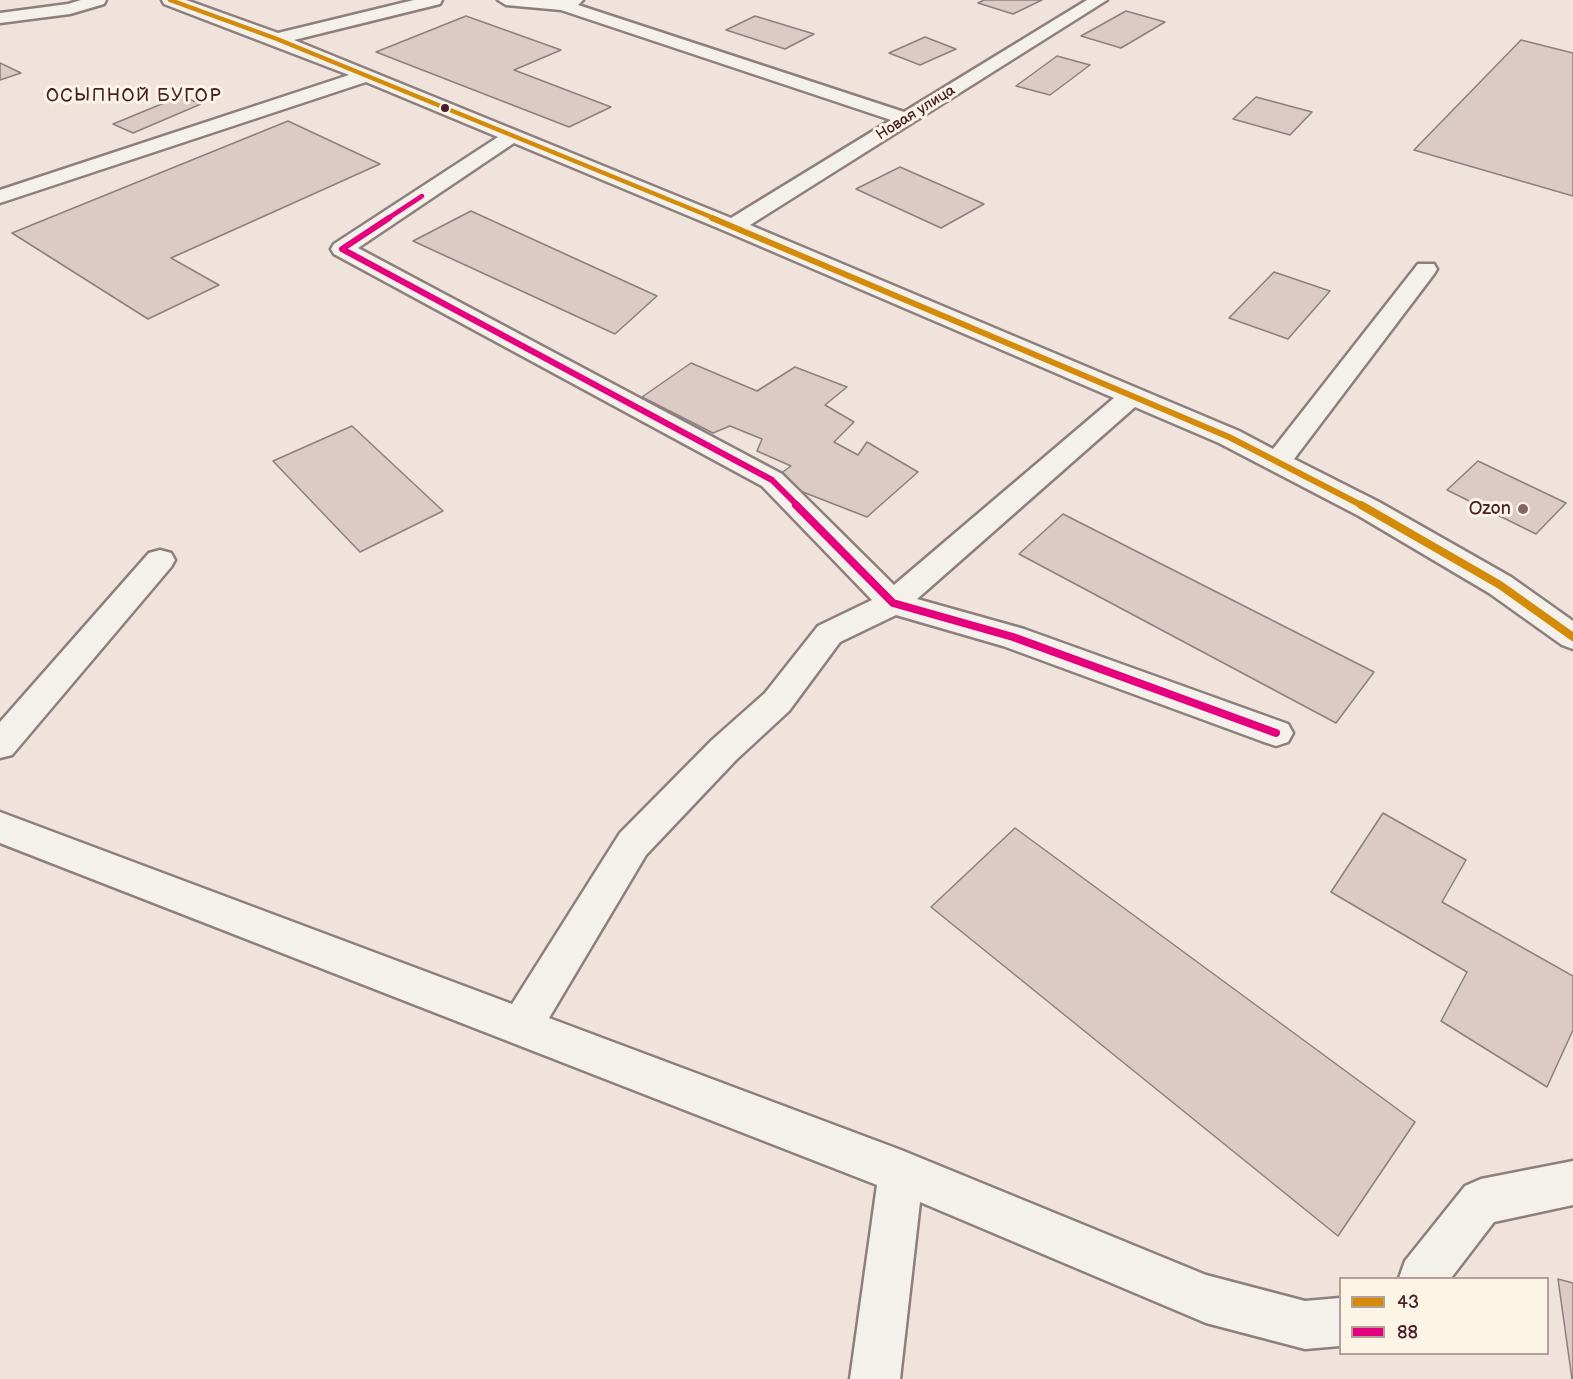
<!DOCTYPE html>
<meta charset="utf-8">
<style>
body{margin:0}
#map{position:relative;width:1573px;height:1379px;overflow:hidden;background:#efe3dc;font-family:"Balsamiq Sans",sans-serif}
canvas{display:block}
.legend{position:absolute;left:1339px;top:1277px;width:210px;height:78px;box-sizing:border-box;background:#fcf5e5;border:2px solid #b59f9b;margin:0;padding:8px 10px;list-style:none;font-size:18px;color:#4a1f2b}
.legend li{display:flex;align-items:center;gap:12px;height:30px}
.legend b{width:30px;border:2px solid #b59f9b}
</style>
<div id="map">
<canvas width="1573" height="1379"></canvas>
<ul class="legend">
<li><b style="height:8px;background:#d48b09"></b>43</li>
<li><b style="height:8px;background:#e5007d"></b>88</li>
</ul>
</div>
<script>
const g = document.querySelector('canvas').getContext('2d');
g.lineJoin = 'round';
function fill(path, color) {
  g.fillStyle = color;
  g.fill(path, 'evenodd');
}
function poly(rows) {
  const path = new Path2D();
  for (const r of rows) {
    path.moveTo(r[0], r[1]);
    for (let i = 2; i < r.length; i += 2) path.lineTo(r[i], r[i + 1]);
  }
  return path;
}
function trace(path, color, width, dash) {
  g.strokeStyle = color;
  g.lineWidth = width;
  g.lineCap = dash ? 'butt' : 'round';
  g.setLineDash(dash || []);
  g.stroke(path);
}
function label(font, color, halo, rows, align = 'center') {
  g.font = font + ' "Balsamiq Sans",sans-serif';
  g.lineWidth = 6;
  g.setLineDash([]);
  g.textBaseline = 'middle';
  g.strokeStyle = halo;
  g.fillStyle = color;
  for (const [text, x, y, turn = 0] of rows) {
    g.save();
    g.translate(x, y);
    g.rotate((+turn || 0) * Math.PI / 180);
    g.textAlign = isNaN(turn) ? turn : align;
    if (halo) g.strokeText(text, 0, 0);
    g.fillText(text, 0, 0);
    g.restore();
  }
}
const building = poly([
 [984,0,1042,0,1013,14,978,3,984,0],
 [1126,11,1165,22,1121,48,1081,36,1126,11],
 [466,16,561,50,514,70,611,107,569,127,376,52,466,16],
 [755,16,814,34,785,49,726,30,755,16],
 [925,37,956,49,920,65,889,53,925,37],
 [1521,40,1573,53,1573,196,1414,150,1521,40],
 [1057,56,1090,65,1050,95,1016,86,1057,56],
 [0,63,21,73,0,80,0,63],
 [181,96,201,104,133,133,113,124,181,96],
 [1256,97,1312,112,1290,135,1233,119,1256,97],
 [288,121,380,164,171,258,219,285,148,319,12,233,288,121],
 [900,167,984,204,941,228,856,189,900,167],
 [471,211,657,296,615,334,413,241,471,211],
 [1274,272,1330,291,1288,339,1229,318,1274,272],
 [691,363,757,391,795,367,847,387,825,405,854,422,834,442,858,455,867,442,918,472,867,517,772,480,791,466,757,451,762,439,730,426,713,433,642,397,691,363],
 [352,426,443,511,360,552,273,461,352,426],
 [1478,461,1566,503,1536,534,1447,490,1478,461],
 [1063,514,1374,672,1336,723,1019,554,1063,514],
 [1383,813,1466,860,1442,902,1573,976,1573,1030,1547,1087,1441,1021,1467,972,1331,892,1383,813],
 [1015,828,1415,1122,1338,1236,931,907,1015,828],
 [1558,1279,1573,1283,1573,1379,1572,1379,1558,1279]
]);
const minor = poly([
 [81,0,106,0,104,4,70,14,0,23,0,13,68,4,81,0],
 [162,0,186,0,278,33,414,0,442,0,440,4,294,40,731,218,891,120,561,10,506,5,498,0,583,0,578,5,904,112,1087,0,1107,0,750,225,1239,431,1273,449,1418,264,1434,264,1437,269,1434,274,1294,459,1379,502,1511,577,1573,621,1573,649,1562,645,1489,593,1359,516,1219,443,1135,407,917,599,1024,629,1288,724,1293,733,1288,742,1276,746,1264,742,1003,646,896,615,840,642,789,711,736,760,646,855,549,1018,901,1150,1206,1275,1305,1301,1340,1298,1340,1346,1305,1349,1206,1323,920,1202,900,1379,850,1379,877,1185,0,843,0,812,512,1004,620,833,712,740,765,693,818,626,872,600,762,486,334,254,331,249,334,244,498,137,366,82,0,203,0,190,349,75,164,4,162,0],
 [514,143,725,231,1114,398,894,585,782,474,358,248,514,143],
 [160,550,171,553,175,560,171,567,12,755,0,758,0,722,149,553,160,550],
 [1573,1161,1573,1205,1494,1222,1451,1278,1399,1278,1405,1261,1465,1186,1481,1179,1573,1161]
]);
const bus1Far2 = poly([
 [170,0,277,39,716,219]
]);
const bus1Far1 = poly([
 [712,218,1229,437,1363,506]
]);
const bus1 = poly([
 [1361,505,1500,585,1573,637]
]);
const bus2Far2 = poly([
 [387,219,422,196]
]);
const bus2Far1 = poly([
 [389,218,342,249,772,480,798,506]
]);
const bus2 = poly([
 [796,505,893,603,1013,637,1276,733]
]);
const markers = [
 [445,108,5,"#4a1f2b"],
 [1523,509,6,"#846469"]
];
const farStreetnames = [
 ["Новая улица",916,113,-32]
];
const farQuarternames = [
 ["ОСЫПНОЙ БУГОР",134,96]
];
const poiNames = [
 ["Ozon",1511,509]
];
fill(building, '#dccac7');
trace(building, '#8d7f7e', 1.5);
trace(minor, '#8d7f7e', 5);
fill(minor, '#f4f0ea');
trace(bus1Far2, '#d48b09', 4.5);
trace(bus1Far1, '#d48b09', 6);
trace(bus1, '#d48b09', 8);
trace(bus2Far2, '#e5007d', 4.5);
trace(bus2Far1, '#e5007d', 6);
trace(bus2, '#e5007d', 8);
for (const [x, y, r, color] of markers) {
  const dot = new Path2D();
  dot.arc(x, y, r, 0, 2 * Math.PI);
  g.fillStyle = color;
  g.fill(dot);
  trace(dot, '#fcf5e5', 2);
}
label('15px', '#4a1f2b', '#fcf5e5', farStreetnames);
g.letterSpacing = '1.5px';
label('18px', '#4a1f2b', '#fcf5e5', farQuarternames);
g.letterSpacing = '0px';
label('18px', '#4a1f2b', '#fcf5e5', poiNames, 'right');
</script>
